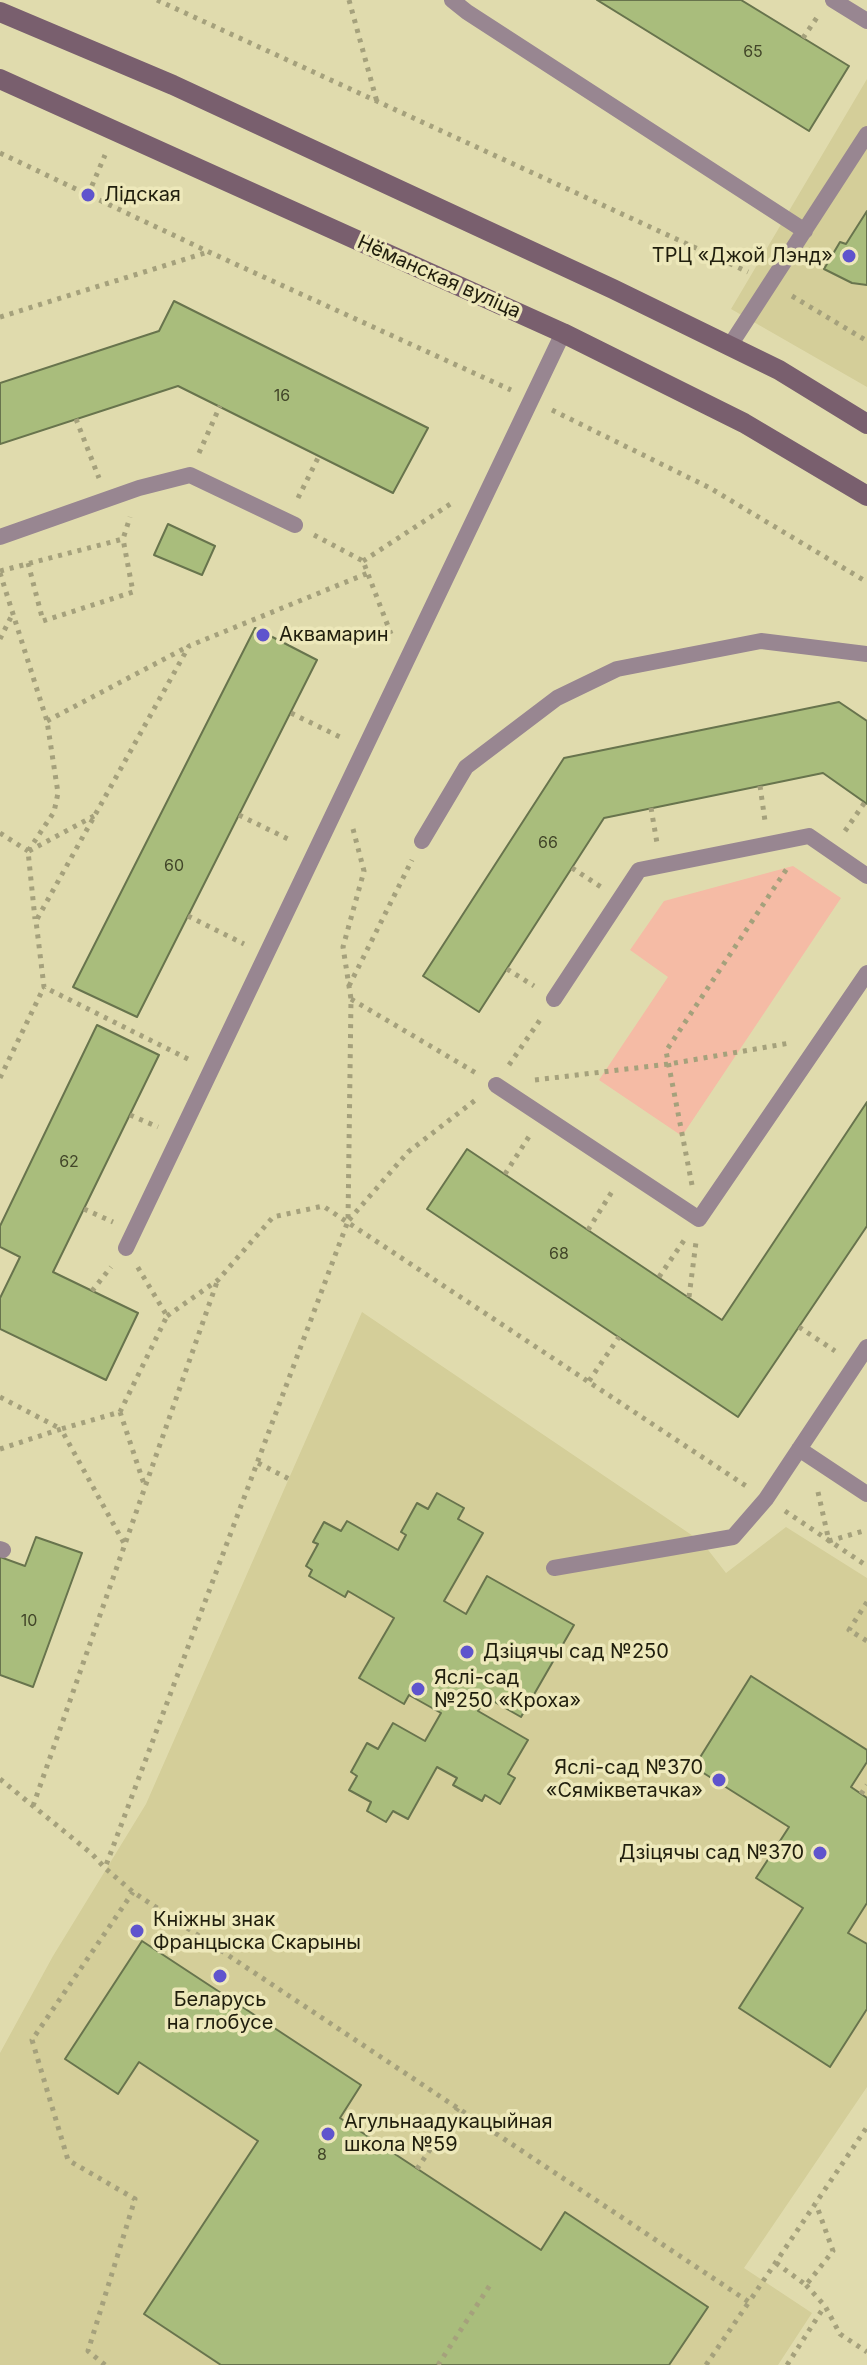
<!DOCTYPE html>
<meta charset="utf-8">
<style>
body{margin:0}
canvas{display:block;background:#e0dbad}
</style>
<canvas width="867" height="2365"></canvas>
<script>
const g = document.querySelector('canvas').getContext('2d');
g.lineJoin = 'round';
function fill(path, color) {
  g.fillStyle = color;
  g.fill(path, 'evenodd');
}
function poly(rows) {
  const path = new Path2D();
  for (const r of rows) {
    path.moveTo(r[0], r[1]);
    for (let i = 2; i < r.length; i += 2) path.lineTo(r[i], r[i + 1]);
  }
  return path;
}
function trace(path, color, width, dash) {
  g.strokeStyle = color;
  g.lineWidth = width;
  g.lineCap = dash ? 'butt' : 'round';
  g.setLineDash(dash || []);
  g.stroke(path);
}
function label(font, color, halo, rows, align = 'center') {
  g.font = font + ' Inter,sans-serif';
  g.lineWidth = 7;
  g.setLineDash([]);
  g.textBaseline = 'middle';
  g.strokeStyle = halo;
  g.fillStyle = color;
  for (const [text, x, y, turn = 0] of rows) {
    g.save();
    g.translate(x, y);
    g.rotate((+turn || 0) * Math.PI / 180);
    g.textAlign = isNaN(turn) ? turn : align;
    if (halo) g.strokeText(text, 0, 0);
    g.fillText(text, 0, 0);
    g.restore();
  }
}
const built = poly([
 [867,79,867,387,731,309],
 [362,1312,702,1542,726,1573,786,1527,867,1578,867,2087,744,2268,812,2313,778,2365,0,2365,0,2053,53,1956,146,1804]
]);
const green = poly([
 [793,866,841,898,682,1136,599,1080,668,977,630,950,664,901]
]);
const building = poly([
 [597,0,741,0,849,66,809,131,597,0],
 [867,211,867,285,852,283,824,269,840,242,846,244,867,211],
 [174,301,428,428,393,493,178,386,0,444,0,383,159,331,174,301],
 [168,524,215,546,202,575,154,555,168,524],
 [255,628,317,660,137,1017,73,987,255,628],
 [839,702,867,721,867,804,823,773,604,818,479,1012,423,976,564,758,839,702],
 [97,1025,159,1055,53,1272,138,1313,106,1380,0,1329,0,1298,20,1257,0,1247,0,1226,97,1025],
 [867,1102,867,1226,738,1417,427,1209,467,1149,722,1320,867,1102],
 [437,1493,464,1508,458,1519,483,1533,444,1601,466,1614,487,1576,574,1625,521,1717,486,1697,478,1711,528,1740,508,1774,515,1778,500,1804,485,1795,482,1801,453,1785,457,1778,437,1767,408,1819,393,1811,386,1822,367,1811,371,1802,349,1790,357,1776,351,1772,367,1743,378,1749,393,1723,425,1741,441,1713,409,1695,404,1704,359,1678,394,1618,348,1591,345,1597,309,1576,312,1570,306,1566,318,1544,313,1542,324,1522,341,1531,347,1521,398,1550,406,1535,401,1532,417,1503,428,1509,437,1493],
 [36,1537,82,1553,33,1687,0,1675,0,1557,25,1566,36,1537],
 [751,1676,867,1750,867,1762,851,1787,867,1798,867,1903,848,1933,867,1944,867,2009,830,2067,739,2008,803,1908,756,1878,789,1827,694,1767,751,1676],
 [142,1941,361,2085,340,2118,541,2250,565,2212,708,2307,669,2365,221,2365,144,2314,258,2141,139,2062,118,2094,65,2059,142,1941]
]);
const path = poly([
 [157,0,748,272],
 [349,0,377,102],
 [803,38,818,16],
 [0,153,209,252,511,390],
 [88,195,105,155],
 [792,296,867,341],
 [0,317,208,252],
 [552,410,710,488,867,582],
 [76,419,99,478],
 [199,453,220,406],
 [298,498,319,456],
 [314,535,363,561,391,634],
 [363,561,452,503],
 [28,563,43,621,133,592,123,539],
 [0,571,123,539,130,517],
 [0,573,47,721,58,793,54,812,28,851,35,919],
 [0,639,13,613],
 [291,713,344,739],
 [47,721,187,647],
 [760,786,765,821],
 [651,808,657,843],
 [239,815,292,841],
 [353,829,364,871,343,947,351,999,348,1221,105,1868,133,1892,749,2302,867,2127],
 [845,831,865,802],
 [0,833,28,851],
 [29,851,94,816],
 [572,868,601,887],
 [188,916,244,944],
 [507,969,534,986],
 [349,986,412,860],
 [351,999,476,1073],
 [188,1059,44,987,36,921,189,646,368,573],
 [509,1065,542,1017],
 [0,1078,44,987],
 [535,1080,669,1064,790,1043],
 [130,1115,158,1127],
 [505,1174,530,1135],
 [692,1185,666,1051,788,867],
 [84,1209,113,1222],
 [349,1220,408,1152,478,1098],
 [588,1230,613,1190],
 [659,1277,685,1239],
 [92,1291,111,1267],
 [689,1297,696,1242],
 [167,1316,218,1280,273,1217,323,1206,746,1486],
 [799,1327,835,1351],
 [589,1381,619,1337],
 [0,1397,61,1429,120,1412,167,1316,137,1266],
 [120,1412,145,1487],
 [0,1449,61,1429,125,1545],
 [258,1463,289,1479],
 [818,1492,829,1541,867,1530],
 [785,1511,867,1566],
 [867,1602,849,1630,867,1641],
 [0,1779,92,1854,105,1868],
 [861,1794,867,1785],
 [33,1806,217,1282],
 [417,2169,458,2108],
 [776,2263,806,2285,833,2251,816,2204],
 [806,2285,825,2306,840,2334,867,2352],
 [105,2365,88,2351,135,2199,68,2160,32,2040,133,1892],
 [438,2365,492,2282],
 [706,2365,749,2302],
 [787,2365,824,2307]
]);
const lane = poly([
 [452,0,467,12,805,231],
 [833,0,867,21],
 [729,347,867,134],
 [0,537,139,488,190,475,295,525],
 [422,841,466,767,557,698,617,669,761,641,867,654],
 [554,999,639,870,809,836,867,876],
 [496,1085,699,1219,867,973],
 [126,1248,563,333],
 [799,1449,867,1494],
 [0,1549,3,1550],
 [554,1568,733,1537,766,1499,867,1347]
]);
const secondary = poly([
 [0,12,173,85,613,289,779,370,867,424],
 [0,79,563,333,744,423,867,496]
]);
const markers = [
 [88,195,8,"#5f54cd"],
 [849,256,8,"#5f54cd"],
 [263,635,8,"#5f54cd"],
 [467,1652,8,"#5f54cd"],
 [418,1689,8,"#5f54cd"],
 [719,1780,8,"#5f54cd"],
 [820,1853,8,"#5f54cd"],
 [137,1931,8,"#5f54cd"],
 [220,1976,8,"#5f54cd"],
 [328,2134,8,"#5f54cd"]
];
const numberNames = [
 ["65",753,52],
 ["16",282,396],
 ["66",548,843],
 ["60",174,866],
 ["62",69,1162],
 ["68",559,1254],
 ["10",29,1621],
 ["8",322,2155]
];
const poiNames = [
 ["Лідская",104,195],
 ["ТРЦ «Джой Лэнд»",833,256,"right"],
 ["Аквамарин",279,635],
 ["Дзіцячы сад №250",483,1652],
 ["Яслі-сад",434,1678],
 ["№250 «Кроха»",434,1701],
 ["Яслі-сад №370",703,1768,"right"],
 ["«Сямікветачка»",703,1791,"right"],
 ["Дзіцячы сад №370",804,1853,"right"],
 ["Кніжны знак",153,1920],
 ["Францыска Скарыны",153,1943],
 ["Беларусь",220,2000,"center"],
 ["на глобусе",220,2023,"center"],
 ["Агульнаадукацыйная",344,2122],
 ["школа №59",344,2145]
];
const streetNames = [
 ["Нёманская вуліца",439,277,24]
];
fill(built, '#d4ce99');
fill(green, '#f5bba5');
fill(building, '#a9bd7c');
trace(building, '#68744d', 2);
trace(path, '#a5a17c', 5, [4, 6]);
trace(lane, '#988691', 16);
trace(secondary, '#795f6e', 20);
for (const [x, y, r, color] of markers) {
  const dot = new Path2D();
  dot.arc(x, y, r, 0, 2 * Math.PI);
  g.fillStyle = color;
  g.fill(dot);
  trace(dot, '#ede8ba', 3);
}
label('16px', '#424629', null, numberNames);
label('20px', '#201e0d', '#ede8ba', poiNames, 'left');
label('20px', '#201e0d', '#ede8ba', streetNames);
</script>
